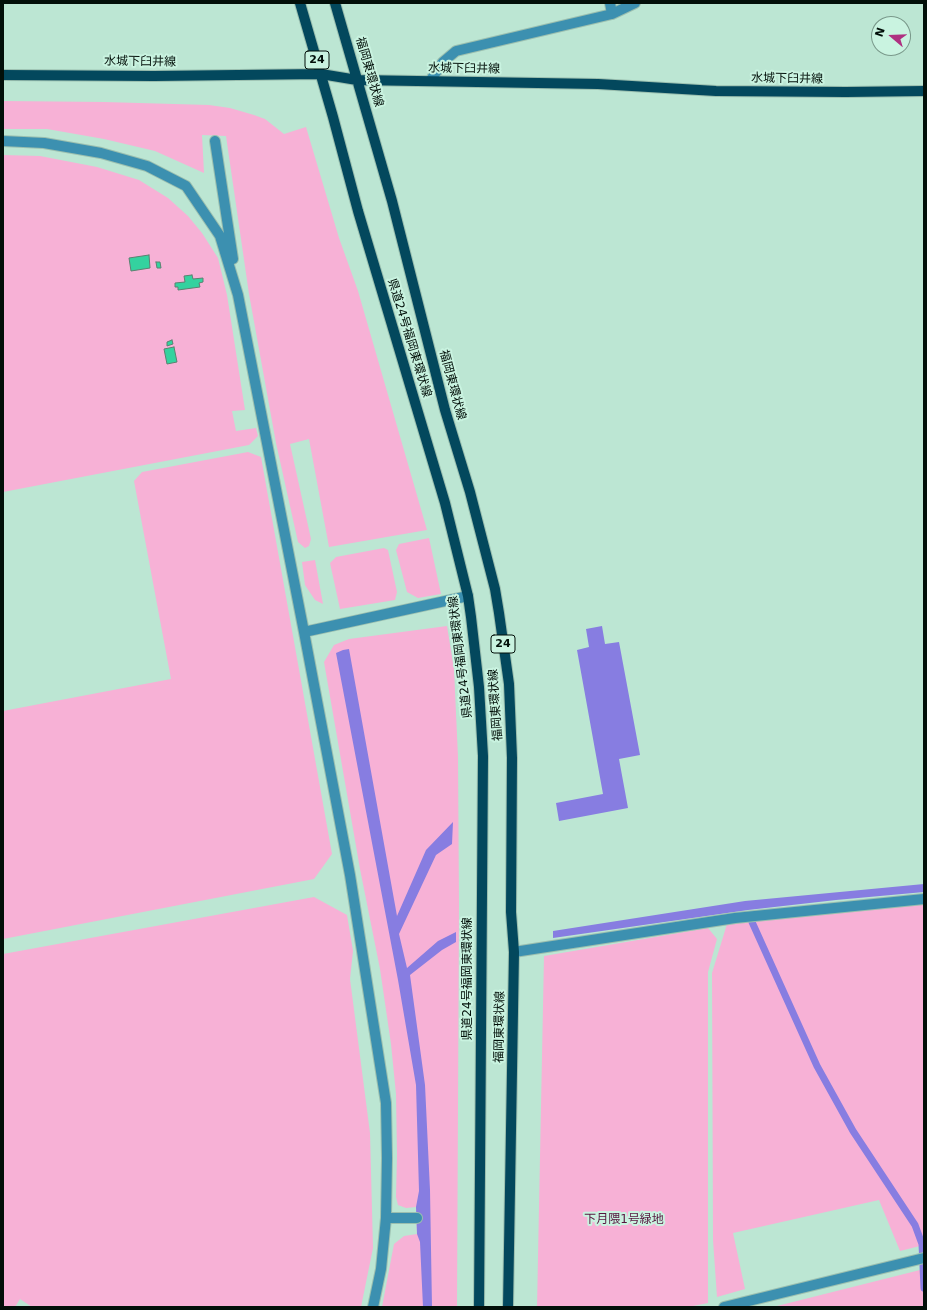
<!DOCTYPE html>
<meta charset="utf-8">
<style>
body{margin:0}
#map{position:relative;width:927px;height:1310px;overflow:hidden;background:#bce6d3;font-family:"DejaVu Sans",sans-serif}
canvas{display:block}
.frame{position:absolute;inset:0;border:4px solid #020f09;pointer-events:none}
.north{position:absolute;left:871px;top:16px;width:40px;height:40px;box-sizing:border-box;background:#c9f3e0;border:1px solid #79988a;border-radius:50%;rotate:289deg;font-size:11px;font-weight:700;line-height:16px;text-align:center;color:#020f09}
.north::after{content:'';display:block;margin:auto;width:14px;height:18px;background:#af3181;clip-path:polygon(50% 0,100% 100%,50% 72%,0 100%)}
</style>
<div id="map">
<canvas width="927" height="1310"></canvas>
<div class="frame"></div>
<div class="north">N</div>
</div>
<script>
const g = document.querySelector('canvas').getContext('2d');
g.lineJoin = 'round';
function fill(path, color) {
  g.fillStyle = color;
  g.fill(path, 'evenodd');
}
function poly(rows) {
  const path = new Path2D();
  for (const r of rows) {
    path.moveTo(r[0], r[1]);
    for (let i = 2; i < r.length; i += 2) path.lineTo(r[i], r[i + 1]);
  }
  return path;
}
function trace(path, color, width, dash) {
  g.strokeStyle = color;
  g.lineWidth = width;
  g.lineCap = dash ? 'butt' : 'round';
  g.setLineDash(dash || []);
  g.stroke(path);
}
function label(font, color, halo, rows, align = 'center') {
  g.font = font + ' "DejaVu Sans","Noto Sans JP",sans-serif';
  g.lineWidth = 4;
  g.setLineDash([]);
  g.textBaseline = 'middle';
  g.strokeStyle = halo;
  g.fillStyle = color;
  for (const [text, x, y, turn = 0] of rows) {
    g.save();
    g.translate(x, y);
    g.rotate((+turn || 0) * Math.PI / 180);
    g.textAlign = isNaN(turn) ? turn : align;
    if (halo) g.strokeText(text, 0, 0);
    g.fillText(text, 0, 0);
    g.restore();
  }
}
const green = poly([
 [3,101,104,102,209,105,230,108,254,115,265,119,284,134,306,127,339,238,358,291,427,530,329,547,309,439,290,444,311,539,309,546,305,548,298,542,276,443,249,294,226,136,202,135,204,173,155,151,104,139,47,129,3,129],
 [3,155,40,156,97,167,139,180,168,198,188,216,202,233,218,258,227,295,245,410,232,411,236,431,256,428,258,436,249,445,3,492],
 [248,452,261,457,332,854,314,879,3,939,3,711,171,679,134,481,142,472],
 [429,538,441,594,418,598,407,592,396,550,399,544],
 [384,548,388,550,397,592,395,600,340,609,330,563,336,557],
 [315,560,323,604,315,600,305,585,302,562],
 [447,626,454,669,458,757,459,904,457,1307,382,1307,394,1244,404,1236,417,1234,416,1207,406,1208,398,1205,396,1197,397,1155,396,1094,391,1044,380,969,360,869,324,662,334,645,349,639],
 [314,897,347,915,353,951,350,979,370,1133,373,1248,361,1307,32,1307,20,1299,15,1307,3,1307,3,954],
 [924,904,924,1248,920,1246,900,1251,879,1200,733,1233,745,1289,717,1297,713,1240,712,973,727,924,838,912],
 [708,928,717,939,708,972,708,1303,688,1307,537,1307,544,956],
 [924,1269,924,1307,773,1307]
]);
const water = poly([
 [602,626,605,644,619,642,640,755,619,759,628,808,559,821,556,803,603,794,577,650,589,647,586,629],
 [349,649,397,916,426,850,453,822,452,844,436,855,399,934,407,968,438,941,456,932,456,942,442,950,410,975,425,1085,430,1190,432,1307,423,1307,420,1242,417,1234,416,1207,419,1191,416,1085,398,980,336,653,343,650],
 [924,884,924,892,836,900,748,910,553,938,553,931,745,901]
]);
const stream = poly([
 [752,922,817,1066,853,1131,915,1225,922,1244,924,1288]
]);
const building = poly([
 [149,255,150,268,131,271,129,258,149,255],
 [156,262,160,262,161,268,157,268,156,262],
 [192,275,193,279,203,278,203,282,199,283,200,287,178,290,178,287,175,287,175,283,185,282,184,276,192,275],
 [172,340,173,344,167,346,167,342,172,340],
 [174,347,177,362,167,364,164,349,174,347]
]);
const minor = poly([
 [610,3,612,14],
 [430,81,443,62,456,51,612,14,635,3],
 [3,141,44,143,101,153,147,166,186,186,220,236,238,295,304,632,350,875,386,1103,387,1158,386,1218,381,1269,373,1307],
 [215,141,233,259],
 [304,632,468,596],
 [514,952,735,918,924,899],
 [386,1218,417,1218],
 [724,1307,924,1258]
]);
const major = poly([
 [300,3,333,117,358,211,445,503,468,596,471,617,479,687,483,756,479,1307],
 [335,3,392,201,445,410,470,492,495,589,499,613,509,684,512,758,511,912,514,952,508,1307],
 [3,75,154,76,321,74,357,80,598,84,716,91,846,92,924,91]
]);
const shields = [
 [317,60,24],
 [503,644,24]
];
const shieldNames = [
 ["24",317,60],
 ["24",503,644]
];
const streetNames = [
 ["水城下臼井線",140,62,1],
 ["水城下臼井線",464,69,1],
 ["福岡東環状線",369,72,74],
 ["水城下臼井線",787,79,1],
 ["県道24号福岡東環状線",409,338,73],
 ["福岡東環状線",452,385,75],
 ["県道24号福岡東環状線",461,657,-97],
 ["福岡東環状線",496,705,-94],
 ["県道24号福岡東環状線",468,979,-90],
 ["福岡東環状線",500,1027,-89]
];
const parkNames = [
 ["下月隈1号緑地",624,1220]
];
fill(green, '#f7b1d6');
fill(water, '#877de1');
trace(stream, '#877de1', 7);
fill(building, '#34d29f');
trace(building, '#5b8271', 1);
trace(minor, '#9bbfaf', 12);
trace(major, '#9bbfaf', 12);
trace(minor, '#3c90b0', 10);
trace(major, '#03485d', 10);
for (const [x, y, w] of shields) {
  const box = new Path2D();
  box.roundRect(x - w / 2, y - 9, w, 18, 3);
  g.fillStyle = '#c9f3e0';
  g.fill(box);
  trace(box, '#020f09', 1);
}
label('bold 11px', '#020f09', null, shieldNames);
label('12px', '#020f09', '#c9f3e0', streetNames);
label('12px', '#56153e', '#c9f3e0', parkNames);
</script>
